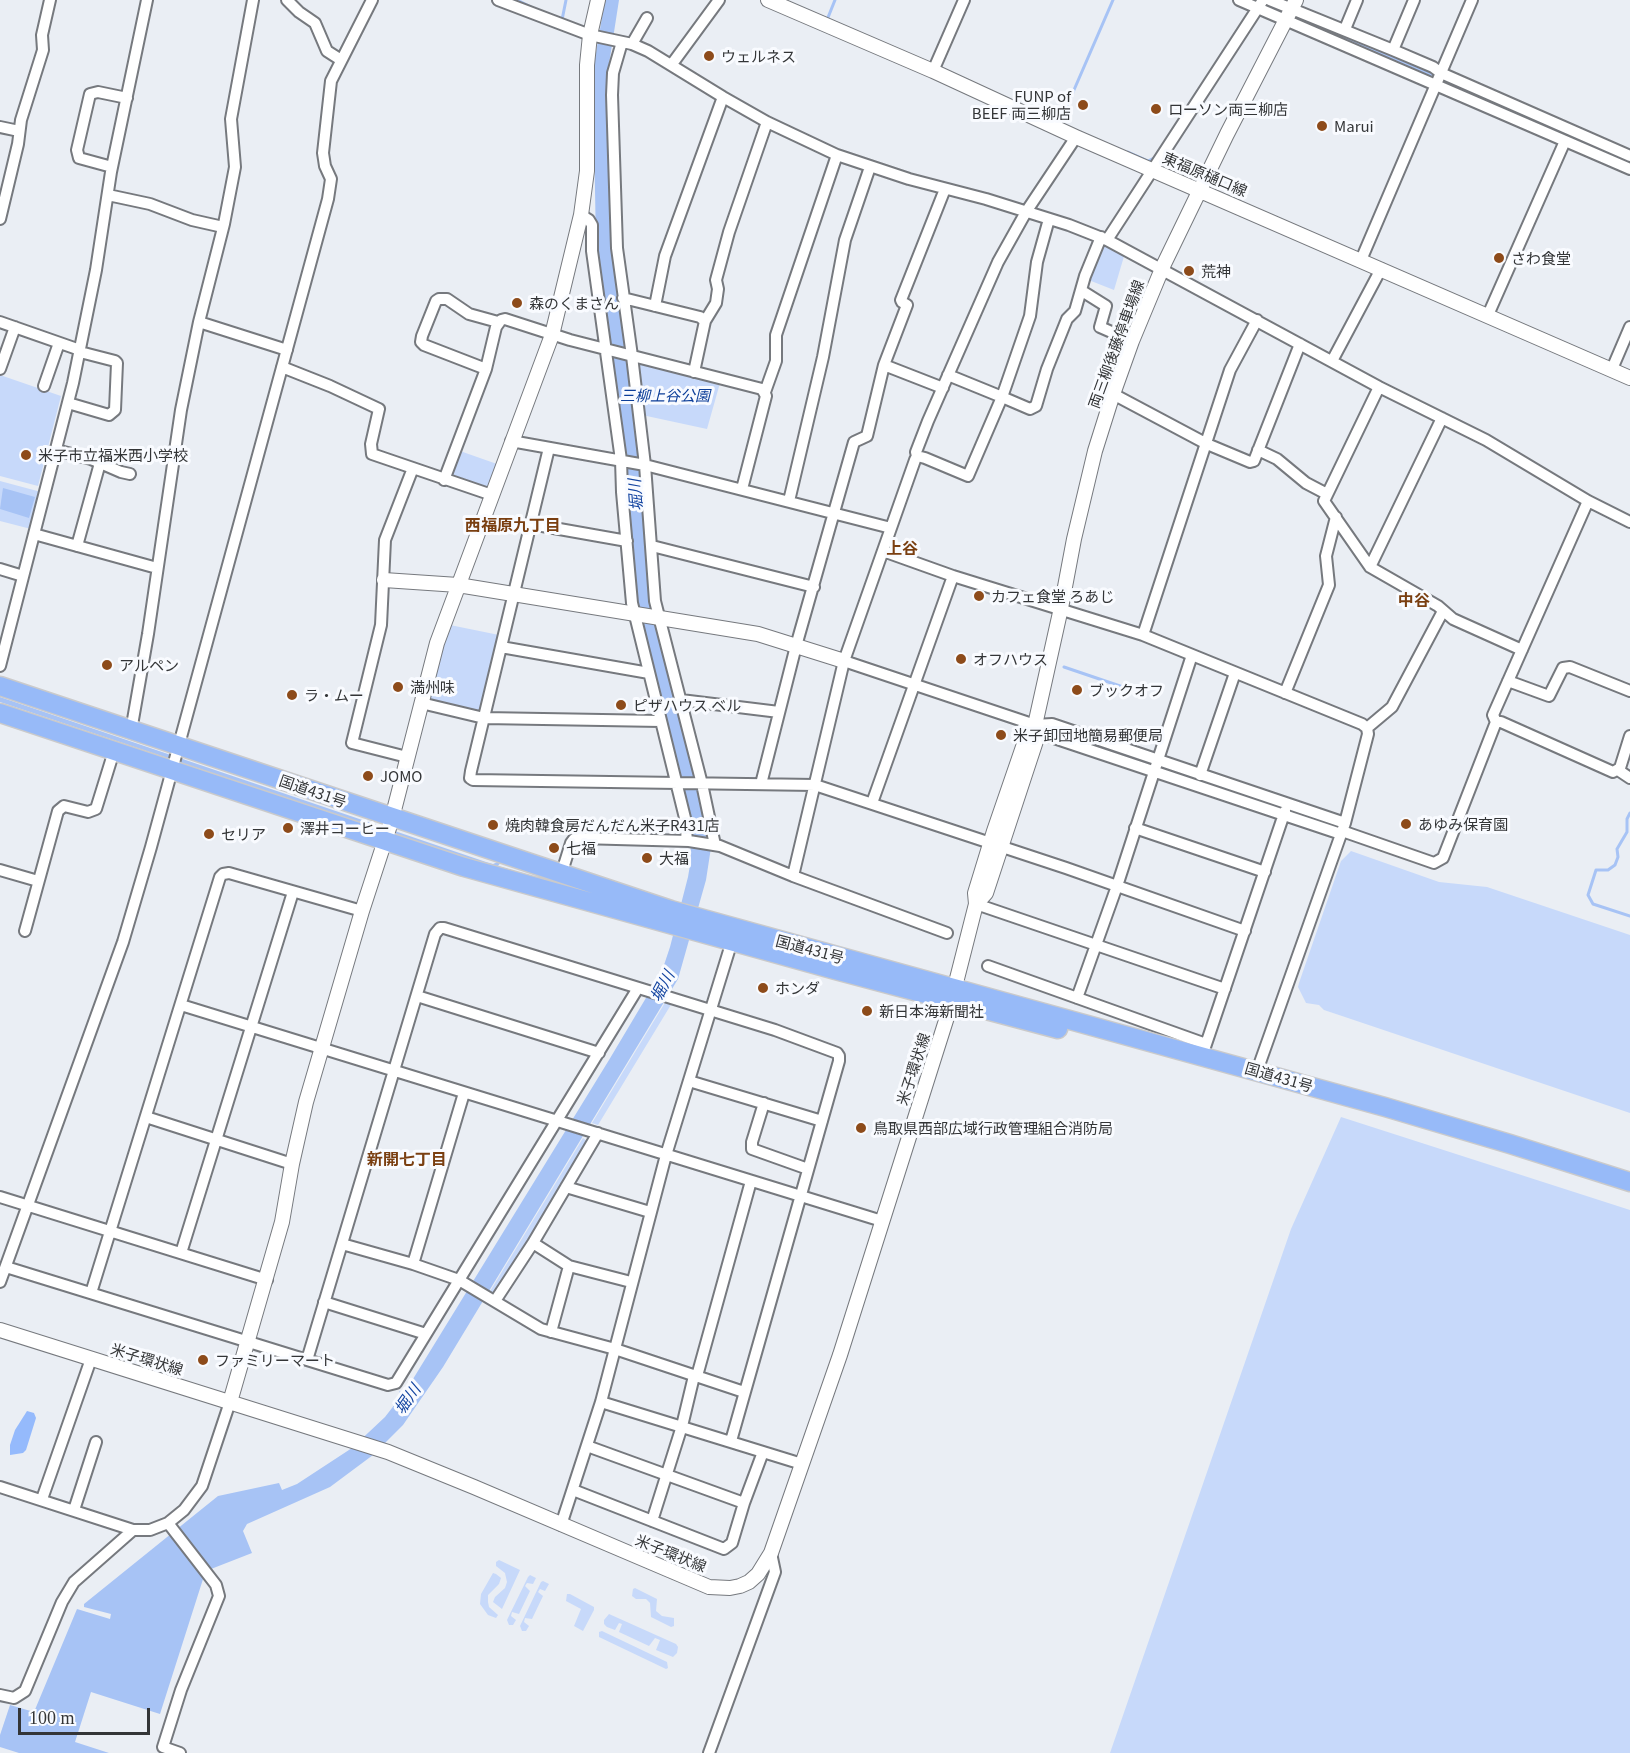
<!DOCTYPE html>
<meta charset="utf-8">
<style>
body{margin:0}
#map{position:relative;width:1630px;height:1753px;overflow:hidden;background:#eaeef4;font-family:Georgia,serif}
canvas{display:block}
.scale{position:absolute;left:18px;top:1708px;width:132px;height:27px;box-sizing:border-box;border:3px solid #333537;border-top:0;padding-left:8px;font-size:18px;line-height:21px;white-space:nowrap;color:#333537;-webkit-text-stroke:4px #f9fbff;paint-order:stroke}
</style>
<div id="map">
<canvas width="1630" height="1753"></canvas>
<div class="scale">100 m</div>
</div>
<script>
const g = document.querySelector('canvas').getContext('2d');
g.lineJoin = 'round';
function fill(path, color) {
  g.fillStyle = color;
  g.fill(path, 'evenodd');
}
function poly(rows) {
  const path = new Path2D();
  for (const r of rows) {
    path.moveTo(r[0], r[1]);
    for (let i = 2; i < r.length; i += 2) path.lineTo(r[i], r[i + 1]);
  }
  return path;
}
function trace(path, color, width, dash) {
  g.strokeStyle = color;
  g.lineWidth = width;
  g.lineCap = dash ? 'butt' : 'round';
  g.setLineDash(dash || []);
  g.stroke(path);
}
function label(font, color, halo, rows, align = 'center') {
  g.font = font + ' Georgia,"Noto Sans JP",serif';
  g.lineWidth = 6;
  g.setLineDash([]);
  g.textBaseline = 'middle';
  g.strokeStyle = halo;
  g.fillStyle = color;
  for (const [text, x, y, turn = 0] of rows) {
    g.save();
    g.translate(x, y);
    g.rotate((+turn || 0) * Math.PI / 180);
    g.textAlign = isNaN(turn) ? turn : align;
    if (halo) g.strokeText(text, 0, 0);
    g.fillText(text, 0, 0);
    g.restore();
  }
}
const green = poly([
 [1101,242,1125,253,1114,290,1086,279],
 [639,362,720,383,707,429,642,415,636,365],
 [0,375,61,396,38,486,0,476],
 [460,451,497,464,489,485,484,488,453,479,451,474],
 [0,481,41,492,31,529,0,521],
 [450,625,499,635,481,709,477,711,431,700,429,696],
 [1351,851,1439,882,1487,887,1630,935,1630,1113,1342,1016,1324,1010,1319,1005,1306,1003,1298,987,1299,983,1341,861],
 [666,1001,672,1003,598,1125,592,1123],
 [1341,1117,1630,1210,1630,1753,1110,1753,1291,1229],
 [583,1138,588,1142,497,1292,491,1294,489,1293],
 [499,1560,520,1570,502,1609,493,1602,495,1597,505,1588,507,1582,505,1573,496,1566,496,1562],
 [493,1573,496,1574,501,1578,499,1584,488,1595,488,1602,489,1607,498,1615,496,1618,488,1615,480,1604,481,1594],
 [530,1575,536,1578,533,1584,527,1583,525,1586,530,1591,519,1614,512,1612,511,1616,516,1620,513,1625,509,1625,507,1620,528,1577],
 [543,1581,549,1584,545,1591,540,1589,538,1592,543,1596,532,1619,525,1618,524,1622,529,1626,526,1631,522,1631,520,1626,541,1582],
 [635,1588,657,1599,656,1611,662,1616,674,1618,674,1626,671,1627,651,1617,650,1603,646,1599,636,1599,632,1596,633,1589],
 [567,1594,570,1594,594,1607,594,1610,583,1631,574,1626,581,1609,566,1601],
 [609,1614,676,1644,678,1647,677,1653,673,1657,656,1650,660,1640,655,1638,649,1646,619,1632,622,1624,619,1623,615,1630,607,1627,604,1624,604,1620],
 [602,1631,667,1662,668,1668,666,1669,599,1637,599,1632]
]);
const forest = poly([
 [27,1411,34,1413,36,1418,26,1450,23,1453,10,1455,10,1445,15,1430]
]);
const water = poly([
 [605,0,619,0,607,77,608,120,642,474,650,605,655,607,712,841,706,880,678,979,443,1367,403,1425,373,1455,330,1487,247,1524,243,1531,252,1553,211,1569,204,1576,160,1714,91,1692,75,1742,109,1753,19,1753,0,1747,0,1735,10,1705,34,1712,77,1609,110,1619,111,1614,84,1607,84,1604,218,1496,279,1483,282,1490,297,1484,352,1448,385,1417,402,1395,399,1392,400,1391,405,1392,609,1060,662,971,670,947,688,877,691,859,690,836,634,604,596,248,593,70],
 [3,488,35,497,29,518,0,509],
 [0,697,486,862,493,864,500,861,501,862,498,866,597,895,484,864,0,702]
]);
const stream = poly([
 [517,0,531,7],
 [562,20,566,0],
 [827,20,835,0],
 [1064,113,1113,0],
 [1128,152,1148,161,1154,158],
 [1064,667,1123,687],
 [1630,813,1627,819,1627,832,1617,849,1618,857,1615,865,1608,870,1596,870,1588,895,1593,904,1630,916]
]);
const river = poly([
 [1254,0,1630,162]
]);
const street = poly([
 [287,0,299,12,315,23,327,51,341,60],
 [498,0,590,35,632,44,648,51,723,97,767,122,837,155,909,179,986,199,1069,225,1107,240,1379,387,1486,440,1588,501,1630,522],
 [1239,0,1630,169],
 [1270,0,1393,50,1433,67,1441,73,1630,156],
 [1345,29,1357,0],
 [622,42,613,73,612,95,617,248,632,356,645,465,655,601,702,784,715,845],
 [632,44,647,18],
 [1393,50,1414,0],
 [672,64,719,0],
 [933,71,964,0],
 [0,127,19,131],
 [112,167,79,158,77,150,90,94,98,92,127,98],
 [108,195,150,204,192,220,223,227],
 [581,215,589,220,592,225,592,251,621,460,622,492,632,603,685,818,687,841],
 [0,219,18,144,21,120,43,50,42,35,50,0],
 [1107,240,1263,0],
 [1361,260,1472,0],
 [1082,291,1106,306,1100,327,1132,341],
 [623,298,700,317,705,321,694,372],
 [655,306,665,256,723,97],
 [1488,315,1565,141],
 [705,321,716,303,718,289,716,280,729,232,767,122],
 [0,322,80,350],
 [199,322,287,350],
 [1332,361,1381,269],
 [884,365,907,305,902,302,901,300,945,189],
 [282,367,330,386,379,409,371,444,372,454,492,495],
 [0,369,15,327],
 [486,369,424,345,421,342,422,336,436,301,439,299,447,299,469,314,498,322],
 [1612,369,1630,327],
 [948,375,1002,397,1030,316,1037,262,1049,219],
 [44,386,59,343],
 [1379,387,1324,501,1370,567,1438,606,1453,619,1522,650],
 [765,392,776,361,776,335,837,155],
 [1113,394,1207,444,1250,462,1254,461,1300,344],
 [68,403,109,415,115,410,117,363,115,361,80,352],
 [511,441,645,465,891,528],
 [549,448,471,771,470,778,473,780,815,785,1066,868,1245,931],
 [56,450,91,459,121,472,130,474],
 [1258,450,1277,459,1306,483,1327,494],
 [917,456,916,452,928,421,998,262,1026,212,1076,137],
 [444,480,486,369,496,327,501,320,505,319,570,340,762,389,766,396,742,489],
 [789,501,823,357,845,240,870,167],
 [531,524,627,541],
 [34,534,157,568],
 [77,546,100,463],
 [652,546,814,587],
 [883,551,953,576,1143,635,1362,724,1367,728,1368,734,1345,823,1257,1071],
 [1370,567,1442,418],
 [0,569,23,576],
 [1143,635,1230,370,1257,320],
 [501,647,649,673],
 [844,661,1035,725,1052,724,1345,823],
 [0,666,73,383,96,270,111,172,147,0],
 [1508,681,1549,696,1563,668,1570,667,1630,691],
 [1285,693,1329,585,1326,556,1336,517],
 [681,700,779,712],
 [421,703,484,718,661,721],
 [1496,722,1493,715,1588,501],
 [1035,725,1048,736,1341,834],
 [1367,728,1392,707,1443,611],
 [131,731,148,634,181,410,199,322,224,224,235,167,231,119,253,0],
 [407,757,352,743,381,625,385,540,413,468],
 [1618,770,1630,778],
 [1200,775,1235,673],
 [761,784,796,646,854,442,867,436,884,365,943,388],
 [872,803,953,576],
 [1135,828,1265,872],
 [1342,831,1434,863,1443,858,1496,722,1501,722,1613,772,1620,768,1630,736],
 [0,870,38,881],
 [561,875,571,843,574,839,580,838,689,841,720,846,793,876,844,661,915,460,917,456,925,458,968,476,1002,397,1030,409,1036,406,1047,369,1067,319,1075,311,1085,276,1101,237],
 [793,876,947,933],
 [976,904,1225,989],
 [25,931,58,811,64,806,88,812,96,809,114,751],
 [988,966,1206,1044],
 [417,996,599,1053],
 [1077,998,1117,886,1192,655],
 [181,1005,882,1221],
 [1202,1056,1285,811],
 [689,1081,822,1121],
 [764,1103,752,1142,752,1149,808,1169],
 [146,1117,292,1164],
 [566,1187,650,1212],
 [0,1197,267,1280],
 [533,1243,569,1266,631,1282],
 [342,1244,413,1264,459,1280,541,1329,615,1349,744,1392],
 [181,1253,293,892],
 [413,1264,464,1093],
 [6,1267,388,1385,396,1383,638,988],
 [0,1282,123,942,151,847,328,199,331,179,325,166,323,153,331,81,372,0],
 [91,1293,220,877,223,874,229,873,362,911],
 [495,1301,533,1243,598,1133],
 [324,1302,426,1334],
 [551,1332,569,1266],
 [307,1360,435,934,440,928,444,928,775,1030,837,1053,839,1056,839,1061,731,1441],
 [697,1376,751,1181],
 [601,1402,802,1464],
 [587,1446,744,1503,763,1452],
 [0,1487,133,1530,150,1530,168,1523,184,1510,202,1486,230,1402],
 [573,1490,724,1549,732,1543,744,1503],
 [42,1499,91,1359],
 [74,1510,96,1442],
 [652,1521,682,1426,694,1376],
 [168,1523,216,1585,219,1596,181,1690,163,1747,180,1753],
 [561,1525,601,1402,666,1155,732,941],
 [0,1695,14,1698,25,1691,62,1602,74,1582,133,1530],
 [709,1753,775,1572,771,1553]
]);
const secondary = poly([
 [768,0,933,71,1076,137,1630,378],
 [384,580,458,585,758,634,844,661],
 [976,904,975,893,994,831,1026,738,1035,725],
 [0,1330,388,1452,474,1487,709,1587,730,1588,740,1586,749,1582,758,1574,771,1553,840,1355,948,1014,976,904,986,893,1036,741,1035,725,1061,608,1074,539,1095,451,1112,397,1132,341,1164,264,1227,134,1296,0],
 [230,1402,282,1222,292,1164,306,1102,362,911,391,822,437,643,552,335,581,215,587,171,587,65,590,35,598,0]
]);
const highway = poly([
 [0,686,671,910,1385,1107,1510,1144,1630,1182],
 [0,713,464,867,835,970,1058,1029]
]);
const markers = [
 [709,56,6,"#8d4b1a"],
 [1083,105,6,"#8d4b1a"],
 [1156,109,6,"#8d4b1a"],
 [1322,126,6,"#8d4b1a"],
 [1499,258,6,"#8d4b1a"],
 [1189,271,6,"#8d4b1a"],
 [517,303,6,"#8d4b1a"],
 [26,455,6,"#8d4b1a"],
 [979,596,6,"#8d4b1a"],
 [961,659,6,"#8d4b1a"],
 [107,665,6,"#8d4b1a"],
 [398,687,6,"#8d4b1a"],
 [1077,690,6,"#8d4b1a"],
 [292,695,6,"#8d4b1a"],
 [621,705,6,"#8d4b1a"],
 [1001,735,6,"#8d4b1a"],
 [368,776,6,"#8d4b1a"],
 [1406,824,6,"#8d4b1a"],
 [493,825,6,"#8d4b1a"],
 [288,828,6,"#8d4b1a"],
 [209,834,6,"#8d4b1a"],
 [554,848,6,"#8d4b1a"],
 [647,858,6,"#8d4b1a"],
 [763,988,6,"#8d4b1a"],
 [867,1011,6,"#8d4b1a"],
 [861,1128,6,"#8d4b1a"],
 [203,1360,6,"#8d4b1a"]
];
const poiNames = [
 ["ウェルネス",721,56],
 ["FUNP of",1071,96,"right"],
 ["BEEF 両三柳店",1071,113,"right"],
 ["ローソン両三柳店",1168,109],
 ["Marui",1334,126],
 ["さわ食堂",1511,258],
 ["荒神",1201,271],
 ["森のくまさん",529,303],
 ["米子市立福米西小学校",38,455],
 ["カフェ食堂 ろあじ",991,596],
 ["オフハウス",973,659],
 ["アルペン",119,665],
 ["満州味",410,687],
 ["ブックオフ",1089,690],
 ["ラ・ムー",304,695],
 ["ピザハウス ベル",633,705],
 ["米子卸団地簡易郵便局",1013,735],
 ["JOMO",380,776],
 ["あゆみ保育園",1418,824],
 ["焼肉韓食房だんだん米子R431店",505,825],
 ["澤井コーヒー",300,828],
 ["セリア",221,834],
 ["七福",566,848],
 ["大福",659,858],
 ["ホンダ",775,988],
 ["新日本海新聞社",879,1011],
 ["鳥取県西部広域行政管理組合消防局",873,1128],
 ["ファミリーマート",215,1360]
];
const streetNames = [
 ["東福原樋口線",1205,174,23],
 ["両三柳後藤停車場線",1116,344,-70],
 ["国道431号",313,791,19],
 ["国道431号",810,949,15],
 ["米子環状線",913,1069,-72],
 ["国道431号",1279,1077,16],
 ["米子環状線",147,1359,17],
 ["米子環状線",671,1553,22]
];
const parkNames = [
 ["三柳上谷公園",665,395]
];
const waterNames = [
 ["堀川",635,495,-94],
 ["堀川",662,986,-62],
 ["堀川",407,1399,-55]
];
const neighbourhoodNames = [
 ["西福原九丁目",513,525],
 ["上谷",902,548],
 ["中谷",1414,600],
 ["新開七丁目",407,1159]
];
fill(green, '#c7d9fa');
fill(forest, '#95bafc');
fill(water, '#a7c3f5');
trace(stream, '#a7c3f5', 3);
trace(river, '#a7c3f5', 16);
trace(street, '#76797e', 14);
trace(secondary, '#76797e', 16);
trace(highway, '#cacacb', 21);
trace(street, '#fff', 10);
trace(secondary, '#fff', 14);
trace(highway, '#97baf8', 18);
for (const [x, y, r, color] of markers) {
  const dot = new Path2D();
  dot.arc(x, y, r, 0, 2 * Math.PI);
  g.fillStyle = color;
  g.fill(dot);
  trace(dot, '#f9fbff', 2);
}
label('15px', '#333537', '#f9fbff', poiNames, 'left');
label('15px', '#333537', '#f9fbff', streetNames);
label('italic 15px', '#0c3e99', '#f9fbff', parkNames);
label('italic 16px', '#1445a1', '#f9fbff', waterNames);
label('bold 16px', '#7a3f11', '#f9fbff', neighbourhoodNames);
</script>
